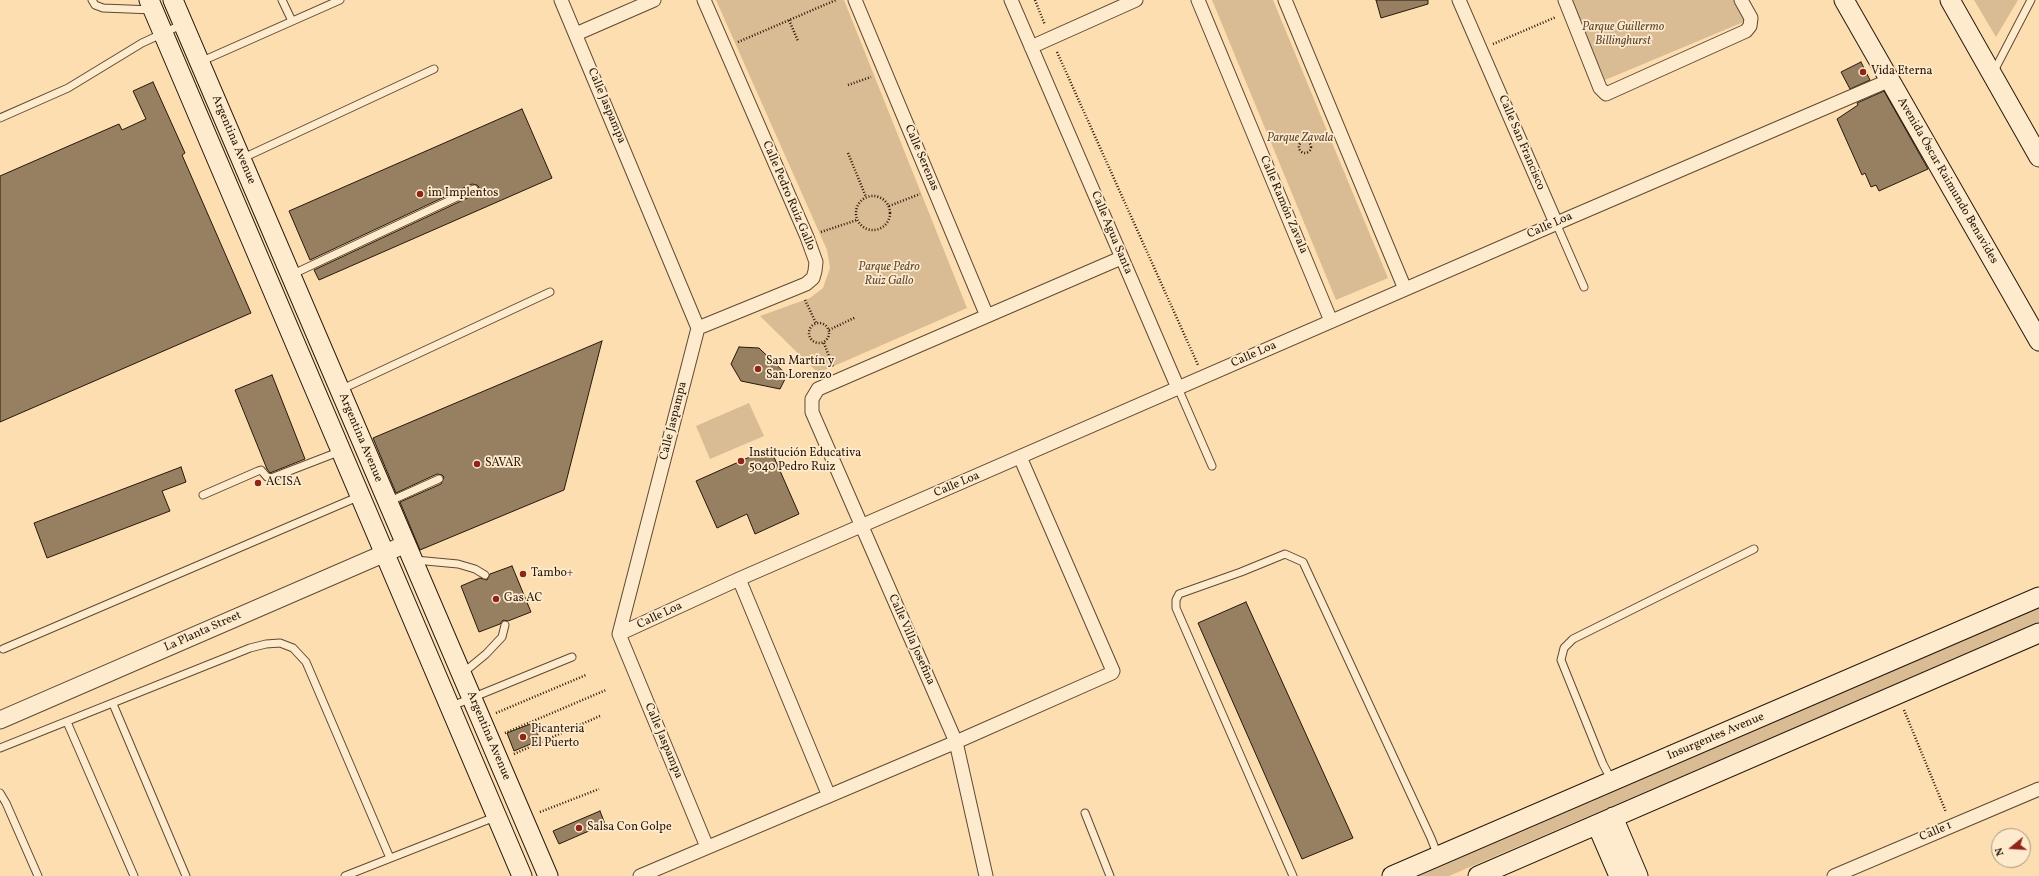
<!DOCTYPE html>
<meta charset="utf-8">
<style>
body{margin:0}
#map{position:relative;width:2039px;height:876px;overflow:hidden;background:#fddeb0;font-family:Vollkorn,serif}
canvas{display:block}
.north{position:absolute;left:1991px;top:828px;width:40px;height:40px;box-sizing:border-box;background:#feeacc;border:1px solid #a8967f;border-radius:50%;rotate:252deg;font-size:11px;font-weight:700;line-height:16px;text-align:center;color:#28180b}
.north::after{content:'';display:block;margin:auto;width:14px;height:18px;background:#8f2418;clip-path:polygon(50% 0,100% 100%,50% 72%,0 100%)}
</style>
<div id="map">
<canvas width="2039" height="876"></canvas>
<div class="north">N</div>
</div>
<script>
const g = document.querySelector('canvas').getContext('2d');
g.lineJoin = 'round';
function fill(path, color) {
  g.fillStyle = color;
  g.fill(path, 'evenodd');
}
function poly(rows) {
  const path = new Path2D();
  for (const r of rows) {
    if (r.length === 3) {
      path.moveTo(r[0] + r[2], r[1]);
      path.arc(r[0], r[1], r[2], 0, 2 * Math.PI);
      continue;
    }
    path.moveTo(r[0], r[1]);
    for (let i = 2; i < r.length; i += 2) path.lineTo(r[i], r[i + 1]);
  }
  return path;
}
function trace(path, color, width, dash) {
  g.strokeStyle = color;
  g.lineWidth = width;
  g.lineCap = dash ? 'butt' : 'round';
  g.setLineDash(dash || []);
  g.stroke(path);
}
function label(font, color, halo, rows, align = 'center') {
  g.font = font + ' Vollkorn,serif';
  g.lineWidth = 3.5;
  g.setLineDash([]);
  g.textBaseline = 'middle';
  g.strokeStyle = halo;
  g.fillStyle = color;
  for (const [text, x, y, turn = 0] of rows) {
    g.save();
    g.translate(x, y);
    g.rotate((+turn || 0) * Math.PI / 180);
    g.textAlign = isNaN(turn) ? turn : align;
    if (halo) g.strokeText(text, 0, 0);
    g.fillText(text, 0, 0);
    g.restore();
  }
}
const green = poly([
 [716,0,844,0,967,308,818,373,760,316,810,298,823,288,830,268,827,250],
 [1212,0,1273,0,1388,278,1336,300],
 [1570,0,1734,0,1746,21,1605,80],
 [1974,0,2018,0,1996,37],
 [749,403,764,436,710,459,696,426],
 [2039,607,2039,623,1449,876,1415,876]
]);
const building = poly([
 [1376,0,1428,0,1428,4,1381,18,1376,0],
 [1861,62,1870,80,1850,89,1841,72,1861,62],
 [153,82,185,153,182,155,251,313,0,422,0,176,119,124,122,130,146,119,133,91,153,82],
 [1884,91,1928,169,1879,191,1876,185,1871,187,1865,173,1862,175,1837,119,1858,105,1857,103,1884,91],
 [522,109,552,178,319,280,314,270,476,194,479,187,477,185,472,184,310,260,289,211,522,109],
 [602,341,564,490,420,550,400,502,441,484,444,477,442,475,437,474,396,493,373,438,602,341],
 [739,347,759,348,787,375,780,389,741,381,731,364,739,347],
 [272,375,305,459,270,473,267,469,235,390,272,375],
 [770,448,799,514,755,534,747,514,717,528,696,481,770,448],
 [181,467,186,482,162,491,170,511,47,558,34,523,181,467],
 [512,566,531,612,508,621,503,620,500,624,479,632,461,586,480,578,487,580,490,574,512,566],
 [1246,602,1353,838,1302,859,1198,623,1246,602],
 [533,723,540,740,514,751,507,733,533,723],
 [600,811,605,824,559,844,553,831,600,811]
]);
const path = poly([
 [1035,0,1045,25],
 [789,20,798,41],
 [738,42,836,0],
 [1493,44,1556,17],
 [1057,52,1198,365],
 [848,85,871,77],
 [1305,147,6],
 [848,153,866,197],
 [873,213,17],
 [889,206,920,194],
 [821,232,857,220],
 [805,300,816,323],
 [819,333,10],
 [829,330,856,317],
 [824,343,833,367],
 [1904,710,1946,812],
 [496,713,586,675],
 [505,733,606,690],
 [514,754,600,716],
 [540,812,599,789]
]);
const service = poly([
 [92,0,95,5,103,8,153,10],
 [282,0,292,21],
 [200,62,340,0],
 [1993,73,2031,0],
 [0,118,68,88,142,43,183,24],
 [241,159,434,69],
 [1556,223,1584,287],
 [291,275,474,189],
 [1178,388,1212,466],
 [340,390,550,292],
 [203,495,258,471,261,470,267,477,271,478,341,451],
 [388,502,439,479],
 [415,560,458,564,475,569,485,575],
 [3,649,360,496],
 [463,673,486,654,502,637,505,625],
 [113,704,186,876],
 [452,706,572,657],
 [67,722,134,876],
 [0,748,250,648,266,644,280,643,293,648,306,662,390,858],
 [1612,781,1603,764,1561,660,1564,648,1573,639,1754,549],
 [0,793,6,803,38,876],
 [1085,813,1110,876],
 [345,876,495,817],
 [1293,876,1176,608,1176,600,1179,594,1241,572,1285,554,1303,562,1431,838,1438,856]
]);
const minor = poly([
 [561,0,698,328,619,634,707,847],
 [855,0,987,316],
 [1011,0,1178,388],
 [1198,0,1331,321],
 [1285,0,1405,289],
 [1459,0,1556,223],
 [1565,0,1600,88,1606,94,1746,31,1750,26,1751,18,1741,0],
 [576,34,654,0],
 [1031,47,1136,0],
 [698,328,806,284,813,278,815,271,816,262,807,237,704,0],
 [739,579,829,796],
 [619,634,739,579,1571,217,1890,80],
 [640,876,956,742,1112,673,1113,671,1020,457],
 [986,876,956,742,812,412,812,399,818,389,1121,258],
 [1834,876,2039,789]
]);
const tertiary = poly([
 [0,720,406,544]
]);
const secondary = poly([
 [149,0,522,876],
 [173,0,548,876],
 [1844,0,2039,341],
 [1950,0,2039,157],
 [1613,817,1638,876],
 [1597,825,1619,876],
 [1392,876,2039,597],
 [1478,876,2039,633]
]);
const markers = [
 [1863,72,4,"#8f2418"],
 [420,194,4,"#8f2418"],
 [758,369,4,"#8f2418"],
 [741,461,4,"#8f2418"],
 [477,464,4,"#8f2418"],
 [258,483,4,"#8f2418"],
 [523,574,4,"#8f2418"],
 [496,599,4,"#8f2418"],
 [523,737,4,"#8f2418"],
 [579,828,4,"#8f2418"]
];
const parkNames = [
 ["Parque Guillermo",1623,28],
 ["Billinghurst",1623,42],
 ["Parque Zavala",1300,139],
 ["Parque Pedro",889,268],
 ["Ruiz Gallo",889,282]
];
const poiNames = [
 ["Vida Eterna",1871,72],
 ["im Implentos",428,194],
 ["San Martín y",766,362],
 ["San Lorenzo",766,376],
 ["Institución Educativa",749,454],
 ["5040 Pedro Ruiz",749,468],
 ["SAVAR",485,464],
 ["ACISA",266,483],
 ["Tambo+",531,574],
 ["Gas AC",504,599],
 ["Picanteria",531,730],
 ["El Puerto",531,744],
 ["Salsa Con Golpe",587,828]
];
const streetNames = [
 ["Calle Jaspampa",606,106,67],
 ["Argentina Avenue",233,140,67],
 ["Calle San Francisco",1521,143,67],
 ["Calle Serenas",921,158,67],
 ["Avenida Óscar Raimundo Benavides",1947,181,60],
 ["Calle Pedro Ruiz Gallo",788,196,67],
 ["Calle Ramón Zavala",1283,205,67],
 ["Calle Loa",1550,226,-24],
 ["Calle Agua Santa",1111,233,67],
 ["Calle Loa",1254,355,-24],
 ["Calle Jaspampa",674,421,-76],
 ["Argentina Avenue",360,438,67],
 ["Calle Loa",957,485,-23],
 ["Calle Loa",660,616,-25],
 ["La Planta Street",203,632,-24],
 ["Calle Villa Josefina",911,640,66],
 ["Argentina Avenue",488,736,67],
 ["Insurgentes Avenue",1716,737,-23],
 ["Calle Jaspampa",663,741,67],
 ["Calle 1",1936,832,-23]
];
fill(green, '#d9bc94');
fill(building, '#977f61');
trace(building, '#28180b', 1);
trace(service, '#5d4a34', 9);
trace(minor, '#5d4a34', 15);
trace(tertiary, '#5d4a34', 19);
trace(secondary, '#28180b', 21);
trace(path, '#28180b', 2.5, [1, 2]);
trace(service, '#feeacc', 7);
trace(minor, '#feeacc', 13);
trace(tertiary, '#feeacc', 17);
trace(secondary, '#feeacc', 19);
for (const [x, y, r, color] of markers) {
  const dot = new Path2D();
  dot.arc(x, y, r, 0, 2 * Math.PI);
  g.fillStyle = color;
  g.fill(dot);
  trace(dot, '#feeacc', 1.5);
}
label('italic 12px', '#5d4934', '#feeacc', parkNames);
label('12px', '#28180b', '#feeacc', poiNames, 'left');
label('12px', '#28180b', '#feeacc', streetNames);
</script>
